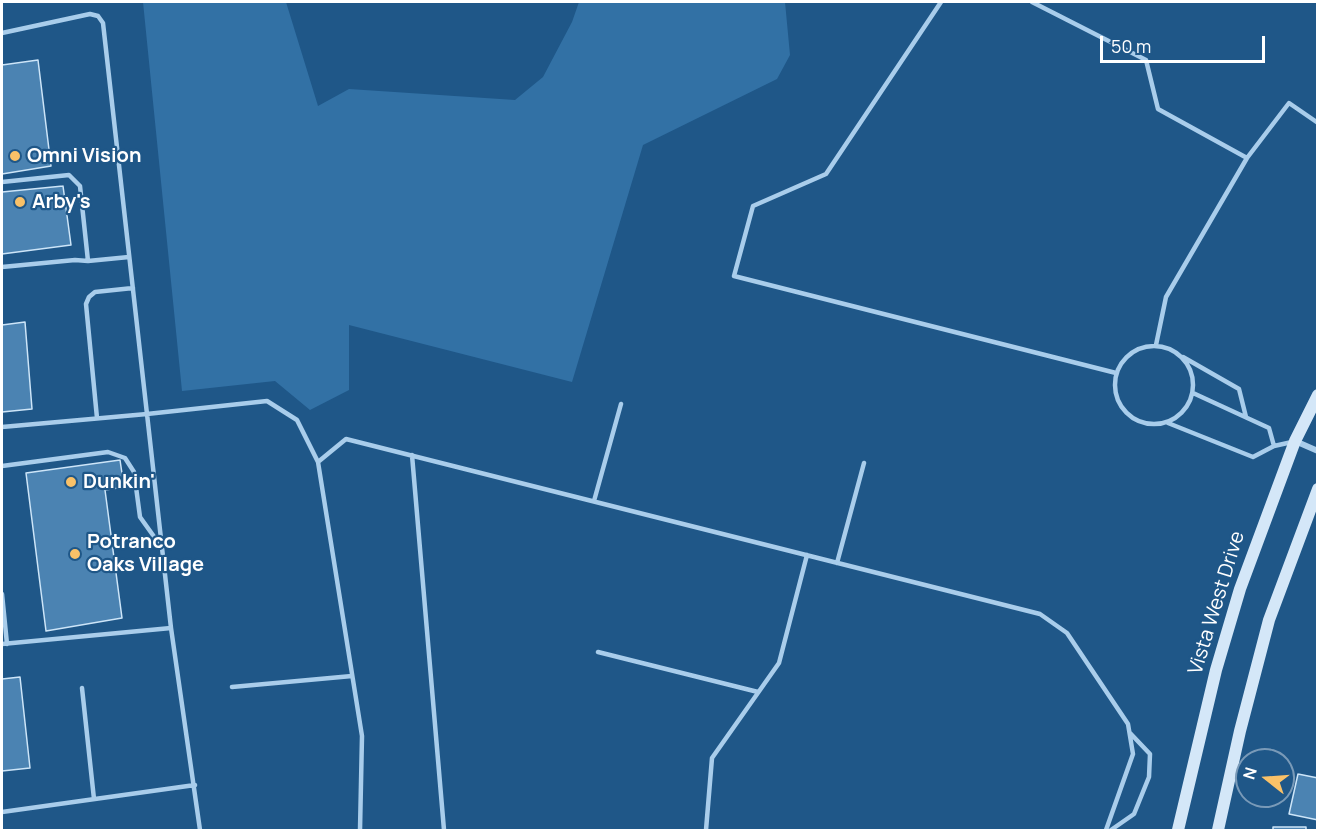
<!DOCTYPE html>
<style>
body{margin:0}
#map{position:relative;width:1319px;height:832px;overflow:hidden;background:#1f5788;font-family:Manrope,sans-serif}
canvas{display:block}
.frame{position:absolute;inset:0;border:3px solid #fff;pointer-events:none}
.north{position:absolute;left:1235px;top:748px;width:60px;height:60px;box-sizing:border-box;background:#1f5788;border:2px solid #799ab8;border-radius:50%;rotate:287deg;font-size:16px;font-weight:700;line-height:24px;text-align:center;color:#fff}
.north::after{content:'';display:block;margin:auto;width:21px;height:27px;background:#f9c168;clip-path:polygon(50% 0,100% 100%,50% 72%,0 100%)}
.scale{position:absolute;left:1100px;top:36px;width:165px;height:27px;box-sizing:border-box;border:3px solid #fff;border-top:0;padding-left:8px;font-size:18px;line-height:21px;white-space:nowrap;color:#fff;-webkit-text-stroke:4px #1f5788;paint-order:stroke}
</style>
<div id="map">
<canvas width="1319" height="832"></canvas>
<div class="frame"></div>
<div class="north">N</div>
<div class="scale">50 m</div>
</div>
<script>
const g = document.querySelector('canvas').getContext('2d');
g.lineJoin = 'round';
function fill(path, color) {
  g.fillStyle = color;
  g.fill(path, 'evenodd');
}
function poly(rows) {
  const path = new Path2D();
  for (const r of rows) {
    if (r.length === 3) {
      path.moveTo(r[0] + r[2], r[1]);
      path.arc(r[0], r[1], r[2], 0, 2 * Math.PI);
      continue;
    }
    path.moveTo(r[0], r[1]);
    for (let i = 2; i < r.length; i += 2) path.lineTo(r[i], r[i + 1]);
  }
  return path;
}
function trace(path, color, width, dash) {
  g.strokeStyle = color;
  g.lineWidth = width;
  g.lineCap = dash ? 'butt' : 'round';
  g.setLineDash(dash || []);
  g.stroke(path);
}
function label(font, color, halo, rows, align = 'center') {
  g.font = font + ' Manrope,sans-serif';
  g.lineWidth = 4.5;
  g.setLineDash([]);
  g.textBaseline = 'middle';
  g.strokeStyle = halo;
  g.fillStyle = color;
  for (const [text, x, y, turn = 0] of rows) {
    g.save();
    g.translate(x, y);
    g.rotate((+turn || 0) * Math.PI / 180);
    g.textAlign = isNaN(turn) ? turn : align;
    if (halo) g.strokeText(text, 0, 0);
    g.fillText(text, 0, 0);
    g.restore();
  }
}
const green = poly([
 [143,2,286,2,318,106,349,89,515,100,543,77,572,22,579,2,785,2,790,55,777,79,643,145,572,382,349,325,349,390,310,410,275,381,182,391]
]);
const building = poly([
 [38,60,51,166,2,174,2,65,38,60],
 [63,186,71,245,2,254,2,192,63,186],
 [25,322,32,409,2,412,2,325,25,322],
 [120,460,124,487,105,490,122,618,46,631,26,473,120,460],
 [20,677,30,768,2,771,2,679,20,677],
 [1298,774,1318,778,1318,820,1289,814,1298,774],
 [1273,827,1306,827,1306,830,1273,830,1273,827]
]);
const lane = poly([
 [941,2,826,174,753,206,734,276,1116,373],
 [1032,2,1146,60,1158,109,1247,158],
 [2,33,90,14,98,16,103,23,147,414,2,427],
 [2,182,69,175,80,186,88,261,129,257],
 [2,267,75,260,88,261],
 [1156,345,1166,297,1247,158,1289,103,1318,123],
 [1154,385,39],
 [1183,357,1239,389,1246,417],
 [97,418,86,304,89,297,95,292,133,288],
 [1168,423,1253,457,1274,446,1269,428,1193,393],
 [1274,446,1292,442],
 [412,455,444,830],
 [2,466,108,452,125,458,134,472,140,517,160,545],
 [594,501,621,404],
 [837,563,864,463],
 [2,594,7,644],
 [171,628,147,414,267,401,297,420,318,462],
 [2,644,171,628,200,830],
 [598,652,758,692],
 [232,687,352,676],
 [82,688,94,799],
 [2,812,195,785],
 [360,830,362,736,318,462,346,439,1040,614,1067,633,1128,724,1133,754,1106,830],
 [706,830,712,758,779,663,807,555],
 [1111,830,1134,814,1149,777,1150,754,1130,733]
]);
const street = poly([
 [1295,441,1318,451]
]);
const secondary = poly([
 [1178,830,1216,670,1240,589,1295,441,1318,395],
 [1218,830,1240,731,1269,620,1318,489]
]);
const markers = [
 [15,156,6,"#f9c168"],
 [20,202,6,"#f9c168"],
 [71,482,6,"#f9c168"],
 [75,554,6,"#f9c168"]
];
const poiNames = [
 ["Omni Vision",27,156],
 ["Arby's",32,202],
 ["Dunkin'",83,482],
 ["Potranco",87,542],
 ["Oaks Village",87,565]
];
const streetNames = [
 ["Vista West Drive",1217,603,-73]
];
fill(green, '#3271a5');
fill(building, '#4b83b2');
trace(building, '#cde5f8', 1.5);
trace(lane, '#a9cdeb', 4.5);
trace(street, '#a9cdeb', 6);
trace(secondary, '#d4e7f8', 12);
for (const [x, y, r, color] of markers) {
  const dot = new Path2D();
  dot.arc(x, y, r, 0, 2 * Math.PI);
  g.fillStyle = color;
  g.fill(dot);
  trace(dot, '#1f5788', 2);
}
label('bold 20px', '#fff', '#1f5788', poiNames, 'left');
label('20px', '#fff', '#1f5788', streetNames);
</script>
